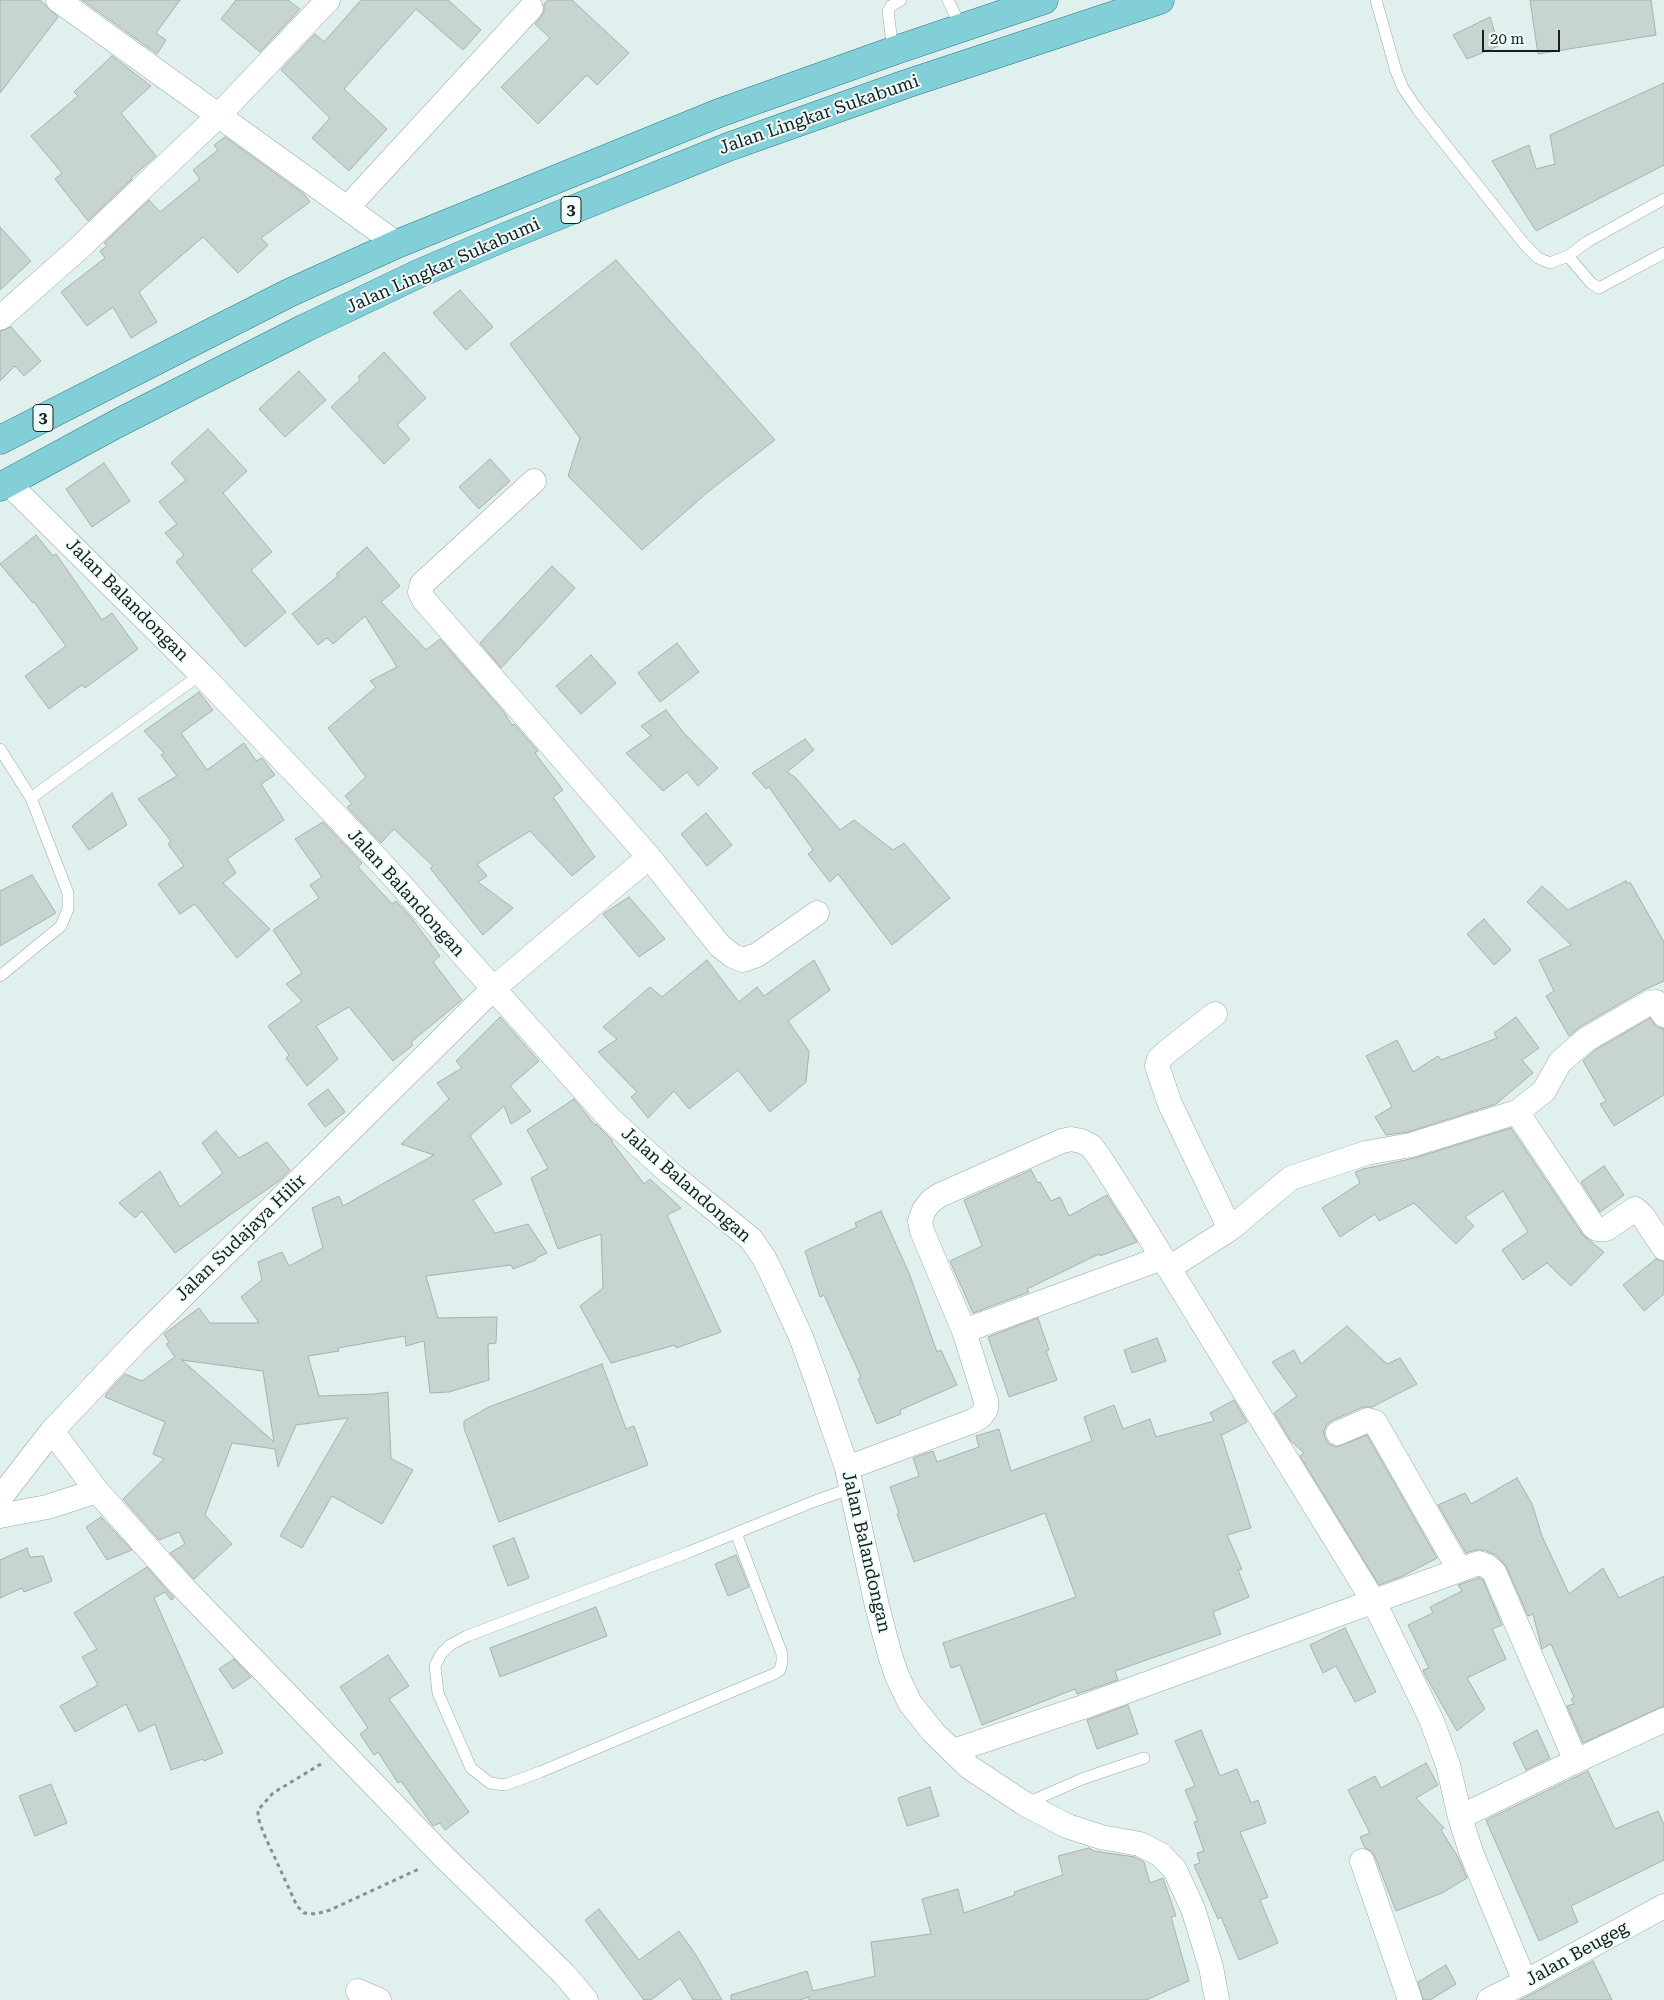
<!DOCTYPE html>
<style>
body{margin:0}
#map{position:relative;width:1664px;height:2000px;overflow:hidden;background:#e0f0ee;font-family:"Roboto Serif",serif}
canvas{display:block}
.scale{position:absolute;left:1482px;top:30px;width:78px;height:22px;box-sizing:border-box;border:2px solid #181d1d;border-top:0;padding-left:6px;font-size:15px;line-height:18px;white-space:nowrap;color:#181d1d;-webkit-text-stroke:4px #eefdfb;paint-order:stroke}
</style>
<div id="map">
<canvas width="1664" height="2000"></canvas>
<div class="scale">20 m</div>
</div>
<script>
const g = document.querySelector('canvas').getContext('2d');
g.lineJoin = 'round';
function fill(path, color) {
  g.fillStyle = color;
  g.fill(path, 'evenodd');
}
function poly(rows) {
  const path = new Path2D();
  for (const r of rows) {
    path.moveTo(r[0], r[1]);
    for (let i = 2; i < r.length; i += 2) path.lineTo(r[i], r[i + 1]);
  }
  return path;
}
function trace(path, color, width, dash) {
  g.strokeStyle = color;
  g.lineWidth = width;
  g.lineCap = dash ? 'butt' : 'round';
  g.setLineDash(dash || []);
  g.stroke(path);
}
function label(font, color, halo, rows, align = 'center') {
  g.font = font + ' "Roboto Serif",serif';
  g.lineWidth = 4;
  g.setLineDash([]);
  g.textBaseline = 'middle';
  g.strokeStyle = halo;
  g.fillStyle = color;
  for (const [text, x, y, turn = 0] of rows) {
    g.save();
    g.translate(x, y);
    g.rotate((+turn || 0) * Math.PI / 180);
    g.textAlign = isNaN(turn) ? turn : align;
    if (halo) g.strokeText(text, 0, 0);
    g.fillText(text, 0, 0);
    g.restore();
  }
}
const building = poly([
 [0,0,40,0,58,17,0,93,0,0],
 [82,0,180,0,156,33,166,40,157,54,82,0],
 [236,0,288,0,300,9,260,52,221,19,236,0],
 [361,0,448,0,481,30,463,50,416,9,344,89,387,129,349,171,312,138,330,118,281,70,315,34,324,42,361,0],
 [548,0,572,0,629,53,597,85,587,75,538,124,501,87,550,38,535,24,541,17,544,11,544,4,548,0],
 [1530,0,1651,0,1656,35,1538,54,1530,0],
 [1490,17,1499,46,1467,59,1453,35,1490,17],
 [112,56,151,86,121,113,156,156,131,178,132,179,88,221,55,179,62,173,31,136,78,96,74,92,112,56],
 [1664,83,1664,165,1536,231,1492,161,1529,145,1536,169,1555,164,1550,135,1664,83],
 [225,137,304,194,310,202,261,238,268,245,238,273,203,237,139,292,157,322,131,338,113,307,87,326,61,292,105,258,100,251,107,246,104,243,149,200,160,212,200,179,193,170,218,150,214,145,225,137],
 [0,227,31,261,0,290,0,227],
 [616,260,775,440,709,491,642,550,568,476,580,438,510,344,616,260],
 [460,290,493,327,466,350,433,313,460,290],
 [11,327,41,361,24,376,15,366,0,381,0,331,11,327],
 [384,352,426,398,397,425,410,439,384,464,331,407,360,380,358,377,384,352],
 [299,371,326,400,285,437,259,409,299,371],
 [208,429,247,471,223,493,272,552,251,570,286,612,245,647,176,562,184,555,165,533,177,524,159,502,186,480,171,463,208,429],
 [490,459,510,481,479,509,459,487,490,459],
 [104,463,130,501,92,527,66,489,104,463],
 [36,535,53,556,56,554,102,620,112,613,138,649,85,688,82,685,49,709,25,676,66,646,34,602,33,603,0,564,36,535],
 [367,547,400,586,381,602,426,650,440,639,503,711,512,725,514,724,538,751,535,753,563,790,553,797,595,857,572,876,530,831,477,864,487,876,478,882,513,908,483,935,430,868,433,866,394,829,381,843,347,807,352,804,345,796,366,777,328,728,376,687,370,681,397,667,365,616,333,644,327,638,318,645,292,614,338,576,336,574,367,547],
 [552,566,575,588,501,668,480,643,552,566],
 [677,643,699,672,660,702,638,673,677,643],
 [591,655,616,683,581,714,556,686,591,655],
 [199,692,213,710,181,733,207,770,244,743,256,761,262,758,275,775,261,784,284,820,227,859,236,873,223,883,270,929,237,958,195,904,180,914,158,884,184,866,168,844,171,841,138,799,177,776,161,755,164,753,144,731,199,692],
 [666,710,684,733,718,768,698,786,687,772,663,791,626,753,651,736,641,726,666,710],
 [805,739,814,750,787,772,796,778,840,830,854,820,893,850,904,843,950,898,892,945,838,874,830,882,808,854,813,850,769,787,766,789,752,773,805,739],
 [112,793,127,825,89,850,72,826,112,793],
 [706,813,732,845,707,866,681,834,706,813],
 [323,822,362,863,358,867,392,904,396,901,410,916,440,956,433,962,462,1000,411,1042,413,1045,393,1061,349,1007,316,1026,338,1059,307,1086,286,1058,289,1055,268,1026,302,1001,286,984,302,973,273,930,319,898,310,885,322,877,295,839,323,822],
 [32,875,56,913,0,946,0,891,32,875],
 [1626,881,1627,884,1630,882,1664,942,1664,981,1642,991,1580,1027,1569,1036,1546,996,1554,991,1539,960,1571,945,1527,902,1542,886,1568,910,1626,881],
 [629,897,665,939,639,957,603,914,629,897],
 [1484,919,1511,950,1494,965,1467,934,1484,919],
 [707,960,739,1002,757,987,764,996,814,960,830,990,788,1021,809,1051,806,1082,770,1112,738,1070,689,1109,674,1091,648,1118,631,1097,637,1092,598,1052,617,1039,603,1027,650,987,662,997,707,960],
 [500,1017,539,1061,510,1086,531,1111,511,1124,504,1106,470,1136,502,1184,473,1200,495,1233,528,1224,547,1253,536,1258,536,1260,513,1269,511,1265,426,1276,438,1318,497,1317,496,1343,488,1344,489,1380,449,1392,430,1393,424,1341,406,1346,405,1336,338,1348,339,1351,308,1356,319,1396,374,1394,388,1392,391,1459,392,1459,413,1470,382,1524,332,1496,302,1548,280,1536,348,1418,296,1425,278,1467,275,1449,232,1443,205,1515,232,1544,194,1579,170,1553,185,1544,179,1532,159,1540,123,1499,164,1459,153,1454,165,1422,105,1397,107,1393,125,1374,142,1381,175,1357,166,1344,169,1342,164,1334,199,1308,210,1323,259,1323,241,1297,262,1280,258,1262,282,1252,289,1266,323,1248,312,1208,339,1196,343,1206,434,1155,401,1144,449,1099,437,1083,462,1068,456,1061,500,1017],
 [182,1360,263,1371,274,1442,182,1360],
 [1516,1017,1539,1048,1522,1060,1533,1073,1496,1104,1408,1132,1386,1135,1375,1117,1392,1107,1366,1056,1397,1040,1413,1072,1438,1056,1441,1060,1497,1038,1494,1033,1516,1017],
 [1650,1018,1657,1027,1664,1029,1664,1095,1614,1126,1600,1104,1606,1101,1583,1061,1595,1050,1650,1018],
 [328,1089,345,1112,325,1127,308,1104,328,1089],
 [574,1099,595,1125,596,1124,613,1141,612,1142,644,1184,650,1179,681,1208,667,1215,721,1332,676,1348,675,1345,611,1363,580,1306,603,1288,601,1234,558,1249,531,1178,548,1168,527,1130,574,1099],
 [1511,1128,1583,1235,1604,1252,1571,1286,1547,1263,1523,1280,1502,1250,1528,1232,1503,1191,1465,1217,1474,1226,1456,1244,1414,1203,1379,1221,1375,1214,1340,1237,1322,1208,1360,1183,1355,1172,1363,1169,1415,1158,1511,1128],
 [216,1131,239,1158,267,1142,290,1170,279,1181,175,1253,142,1211,135,1218,119,1203,160,1171,180,1207,223,1173,202,1143,216,1131],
 [1604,1166,1624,1195,1600,1212,1581,1182,1604,1166],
 [1031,1170,1038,1183,1040,1182,1051,1201,1060,1197,1069,1216,1107,1195,1137,1242,1100,1256,1099,1254,1027,1289,1029,1292,973,1313,950,1261,982,1246,964,1200,1031,1170],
 [881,1211,909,1273,937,1352,941,1350,957,1385,900,1410,901,1414,877,1424,858,1379,861,1377,824,1295,820,1297,805,1251,857,1227,855,1223,881,1211],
 [1656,1259,1664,1262,1664,1294,1644,1311,1623,1285,1656,1259],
 [1038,1318,1049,1350,1046,1351,1057,1380,1009,1397,988,1337,1038,1318],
 [1347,1326,1387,1364,1400,1358,1417,1384,1372,1407,1363,1407,1333,1420,1327,1424,1324,1431,1325,1438,1329,1444,1337,1447,1367,1435,1437,1558,1403,1576,1379,1585,1300,1456,1304,1453,1290,1440,1274,1413,1297,1396,1272,1362,1294,1350,1301,1364,1347,1326],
 [1157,1338,1166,1361,1132,1373,1124,1350,1157,1338],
 [602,1364,626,1429,634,1426,648,1465,499,1522,464,1428,464,1421,489,1407,602,1364],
 [1234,1400,1247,1422,1222,1435,1221,1434,1251,1528,1227,1535,1242,1569,1238,1570,1249,1597,1213,1612,1221,1634,1115,1671,1118,1680,1077,1694,1075,1689,982,1725,960,1665,951,1668,943,1643,1076,1597,1045,1513,914,1562,897,1514,899,1513,890,1487,919,1476,913,1458,933,1451,937,1462,979,1447,976,1436,999,1429,1011,1471,1092,1441,1084,1417,1114,1405,1123,1429,1150,1419,1156,1437,1214,1421,1210,1413,1234,1400],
 [1517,1478,1532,1504,1542,1536,1569,1594,1603,1568,1619,1598,1664,1576,1664,1706,1583,1743,1567,1706,1574,1704,1571,1699,1574,1697,1551,1644,1542,1649,1533,1614,1528,1616,1506,1566,1496,1555,1484,1550,1475,1550,1466,1553,1438,1505,1465,1493,1471,1504,1517,1478],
 [101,1517,132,1550,107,1560,86,1527,101,1517],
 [514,1538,529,1578,508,1586,493,1546,514,1538],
 [27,1548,30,1557,43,1556,52,1581,24,1592,22,1588,0,1598,0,1560,27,1548],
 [736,1555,749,1587,728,1596,715,1564,736,1555],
 [147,1567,174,1598,171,1600,165,1592,154,1598,223,1753,204,1761,203,1759,171,1770,155,1724,139,1732,126,1704,75,1732,60,1706,98,1685,82,1657,97,1649,74,1613,147,1567],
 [1479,1578,1483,1580,1502,1625,1492,1629,1506,1659,1467,1678,1485,1709,1457,1731,1424,1673,1423,1670,1429,1668,1408,1625,1433,1613,1430,1607,1462,1591,1458,1585,1479,1578],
 [596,1607,607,1636,500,1677,490,1648,596,1607],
 [1345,1628,1376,1692,1355,1702,1336,1666,1323,1673,1310,1645,1345,1628],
 [388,1655,409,1686,389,1699,469,1812,445,1830,440,1823,433,1826,401,1781,398,1783,378,1752,374,1755,360,1734,368,1728,340,1687,388,1655],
 [234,1659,251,1677,233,1689,219,1669,234,1659],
 [1128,1705,1138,1734,1097,1749,1087,1720,1128,1705],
 [1201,1730,1220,1776,1237,1769,1251,1803,1258,1800,1266,1823,1240,1832,1268,1897,1260,1900,1278,1943,1239,1960,1221,1917,1218,1919,1194,1865,1200,1863,1197,1853,1204,1851,1194,1822,1198,1821,1185,1790,1195,1786,1175,1741,1201,1730],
 [1537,1730,1550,1758,1526,1770,1513,1743,1537,1730],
 [1426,1763,1438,1785,1416,1798,1444,1828,1441,1830,1458,1857,1467,1878,1442,1893,1396,1911,1375,1857,1371,1851,1365,1848,1360,1837,1370,1833,1348,1790,1375,1776,1381,1788,1426,1763],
 [1588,1771,1615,1829,1658,1811,1664,1825,1664,1860,1571,1906,1578,1922,1539,1941,1486,1820,1588,1771],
 [51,1784,67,1823,35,1836,19,1796,51,1784],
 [930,1787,939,1816,907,1826,898,1798,930,1787],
 [1089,1848,1094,1851,1135,1857,1144,1862,1150,1883,1163,1878,1176,1916,1171,1917,1189,1981,1146,2000,809,2000,809,1997,800,2000,731,2000,731,1995,807,1971,813,1991,875,1976,871,1942,931,1934,922,1899,958,1889,964,1913,1015,1895,1014,1892,1063,1875,1058,1856,1089,1848],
 [599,1909,639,1960,679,1931,696,1955,722,2000,693,2000,680,1978,651,2000,644,2000,585,1920,599,1909],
 [1593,1961,1612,2000,1520,2000,1532,1994,1593,1961],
 [1446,1965,1456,1984,1430,2000,1423,2000,1418,1982,1446,1965]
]);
const path = poly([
 [321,1764,273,1793,258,1810,258,1817,263,1832,297,1906,304,1913,316,1914,330,1910,421,1868]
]);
const service = poly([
 [948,0,961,27],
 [1376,0,1396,71,1403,88,1418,110,1525,245,1538,258,1550,263,1568,256],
 [893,51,888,11,891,6,901,0],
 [1664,199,1587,242,1568,256,1591,283,1599,288,1664,253],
 [0,749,31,798,68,893,68,909,61,926,0,976],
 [31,798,201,674],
 [736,1533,782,1654,782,1662,780,1670,774,1674,540,1772,505,1785,490,1783,471,1768,438,1693,435,1666,441,1654,450,1645,467,1636,689,1552,815,1501,852,1488],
 [1025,1804,1082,1779,1144,1758]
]);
const minor = poly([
 [58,0,397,244],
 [347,208,531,8],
 [0,318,77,250,219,115,328,0],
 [534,481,422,584,420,592,424,600,649,857,720,946,733,956,743,960,757,955,817,913],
 [8,483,201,674,383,865,610,1119,672,1175,751,1239,764,1258,772,1274,801,1337,817,1381,847,1468,877,1606,890,1655,897,1676,910,1703,933,1732,969,1767,1025,1804,1067,1826,1101,1837,1140,1844,1161,1855,1175,1870,1193,1909,1211,1967,1217,2000],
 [1215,1014,1168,1051,1159,1059,1157,1066,1170,1104,1230,1229],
 [1517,1112,1594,1227,1597,1229,1606,1229,1635,1209,1642,1215,1664,1248],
 [1169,1268,1230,1229,1291,1178,1366,1153,1411,1145,1517,1112,1544,1091,1560,1062,1587,1039,1649,1003,1656,1002,1664,1015],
 [964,1331,1162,1258],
 [52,1431,97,1491,179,1583,444,1857,564,1974,586,2000],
 [1338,1433,1368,1420,1375,1422,1459,1569],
 [847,1468,973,1421,981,1416,986,1409,986,1401,964,1331,922,1231,920,1221,924,1210,931,1201,940,1195,1062,1141,1071,1139,1081,1141,1091,1146,1100,1158,1138,1218,1374,1602,1431,1719,1448,1765,1460,1817,1471,1852,1525,1982],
 [0,1498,52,1431,135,1343,494,988,649,857],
 [0,1516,47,1507,97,1491],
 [953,1751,1083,1707,1479,1563,1487,1566,1494,1572,1498,1581,1576,1761],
 [1460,1817,1576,1761,1664,1720],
 [1362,1861,1410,2000],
 [358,1991,379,2000],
 [1489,2000,1525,1982,1664,1906]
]);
const primary = poly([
 [0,440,289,293,397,244,719,113,893,51,1044,0],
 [0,487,120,422,305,328,420,273,500,239,728,147,906,84,1160,0]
]);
const shields = [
 [571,210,20],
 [43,418,20]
];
const shieldNames = [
 ["3",571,210],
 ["3",43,418]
];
const streetNames = [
 ["Jalan Lingkar Sukabumi",819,115,-19],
 ["Jalan Lingkar Sukabumi",443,266,-24],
 ["Jalan Balandongan",127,600,45],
 ["Jalan Balandongan",406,893,48],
 ["Jalan Balandongan",686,1185,41],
 ["Jalan Sudajaya Hilir",241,1238,-44],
 ["Jalan Balandongan",866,1552,77],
 ["Jalan Beugeg",1577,1954,-29]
];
fill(building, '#c7d4cf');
trace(building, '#a5b2ad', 1);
trace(service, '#9aa9a7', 12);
trace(minor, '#9aa9a7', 25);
trace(primary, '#287c84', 29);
trace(path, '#869190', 3, [4, 4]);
trace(service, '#fff', 11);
trace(minor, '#fff', 24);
trace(primary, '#83cfd7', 28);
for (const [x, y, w] of shields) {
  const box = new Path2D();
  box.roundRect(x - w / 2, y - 13.5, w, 27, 4);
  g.fillStyle = '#eefdfb';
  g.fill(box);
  trace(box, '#181d1d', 1);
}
label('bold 16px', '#181d1d', null, shieldNames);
label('18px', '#181d1d', '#eefdfb', streetNames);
</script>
